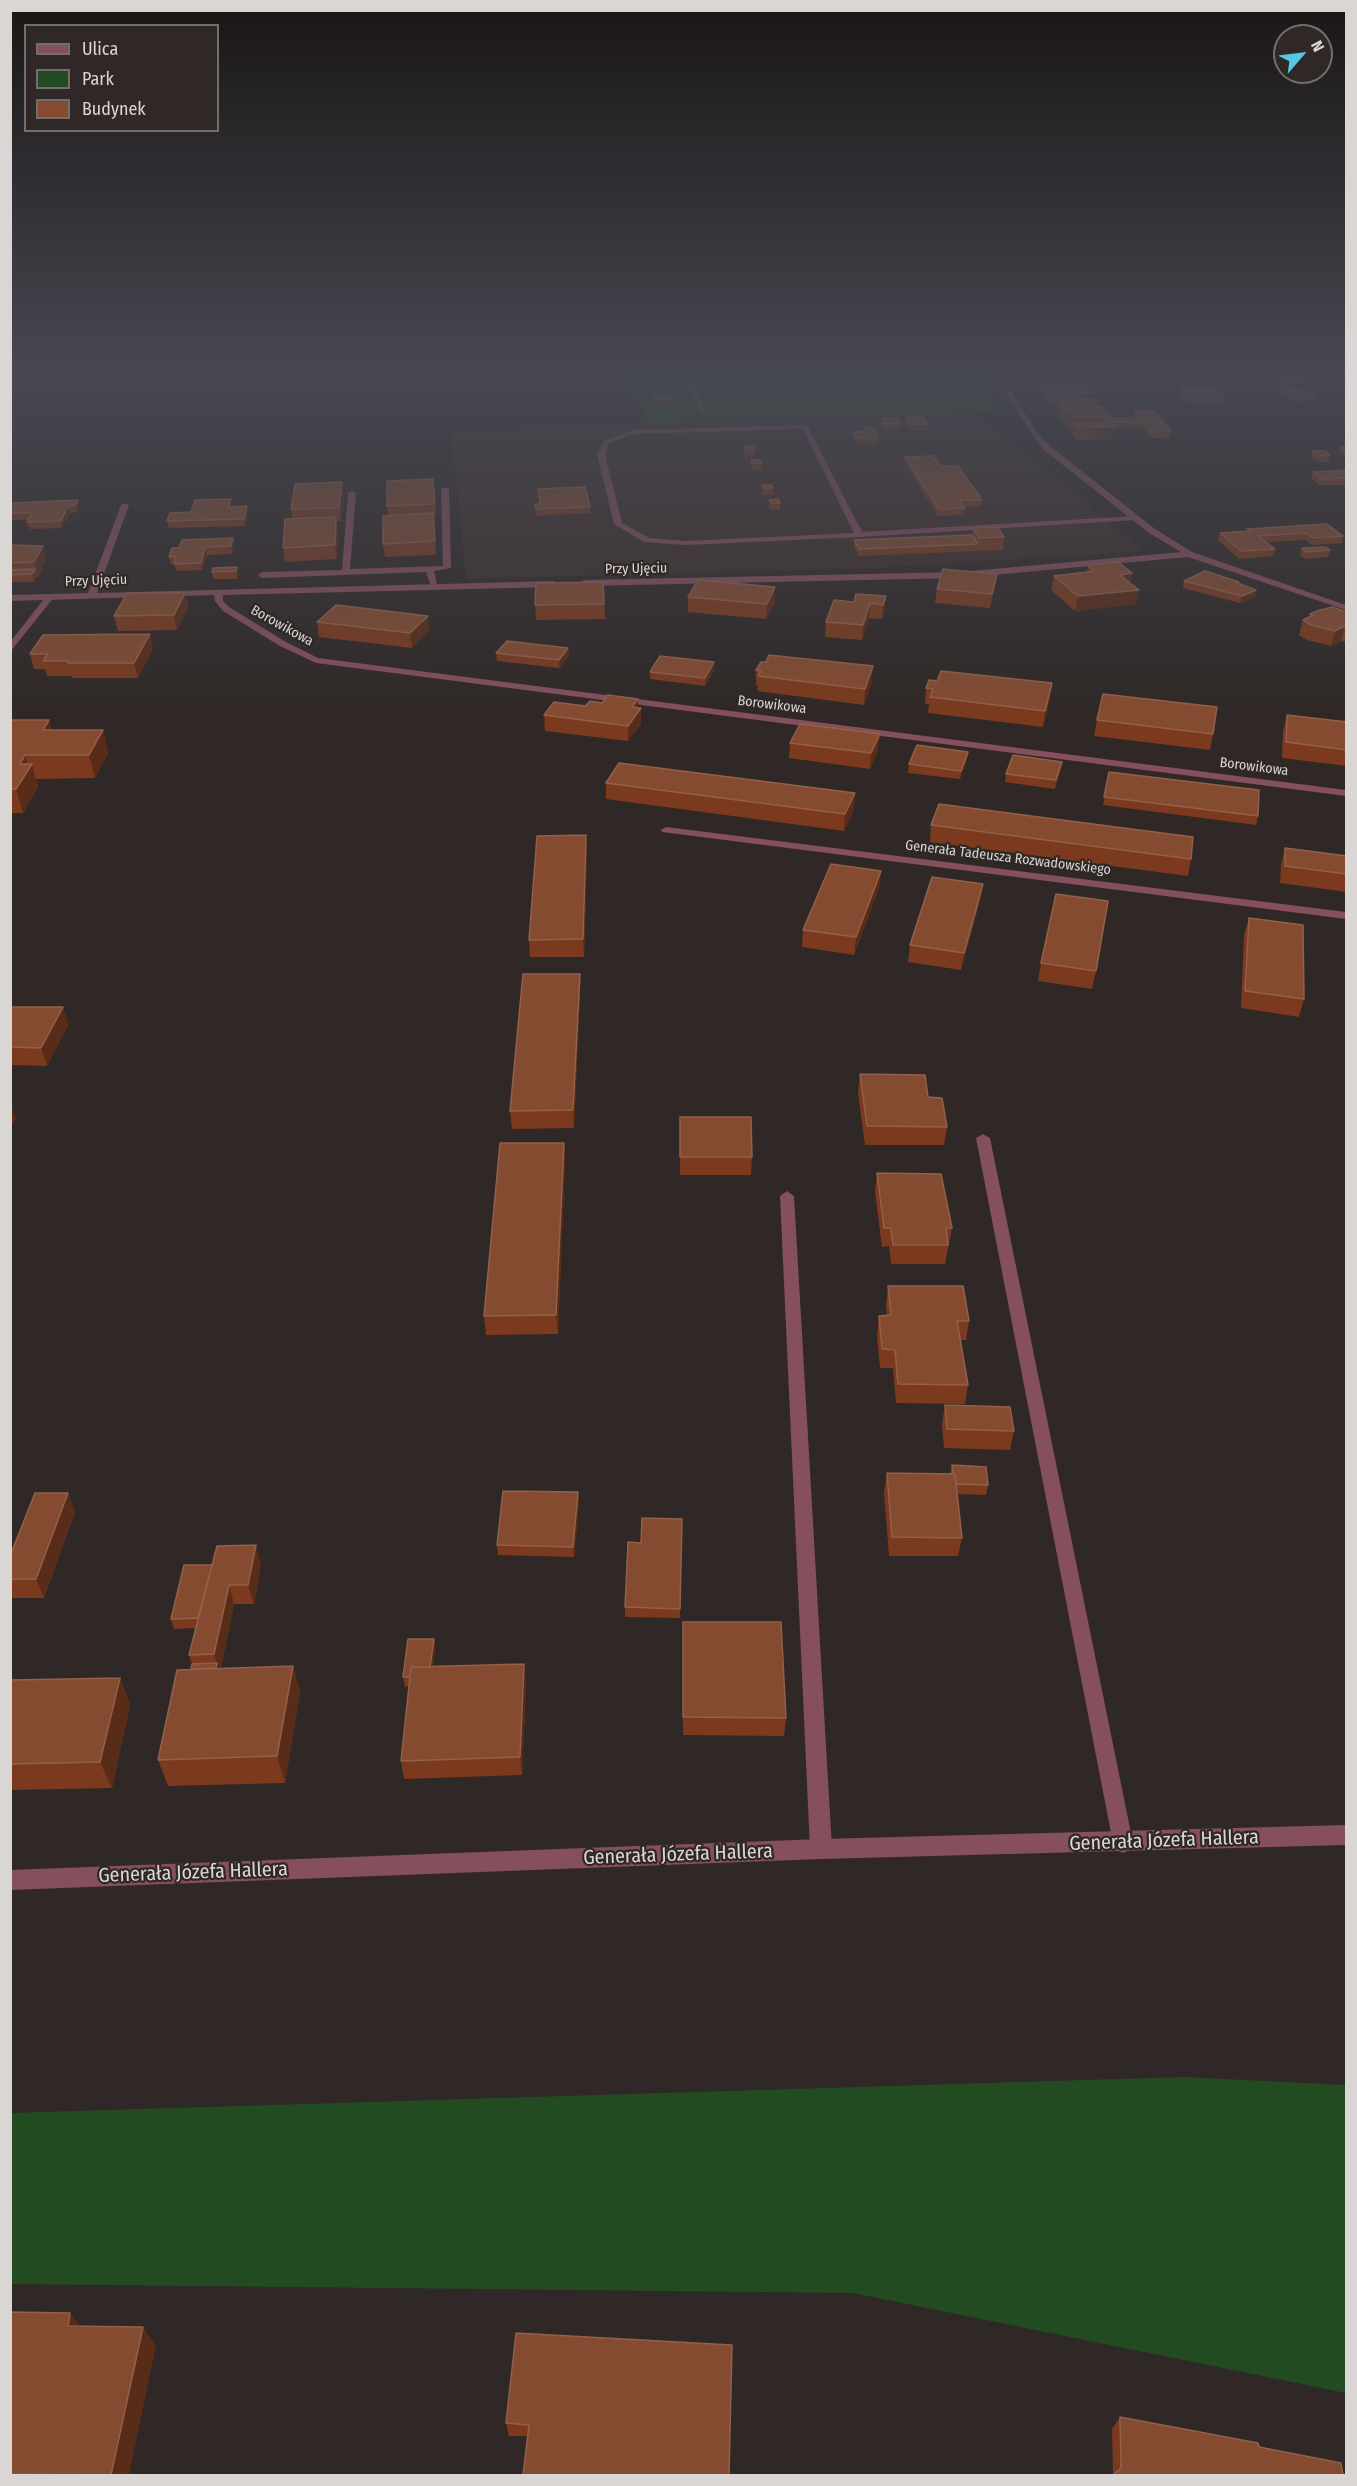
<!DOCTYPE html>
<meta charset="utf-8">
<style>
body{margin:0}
#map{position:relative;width:1357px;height:2486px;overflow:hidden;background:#2f2826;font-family:"Fira Sans Condensed",sans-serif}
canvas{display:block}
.frame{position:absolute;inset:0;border:12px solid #dad6d4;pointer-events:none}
.legend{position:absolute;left:24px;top:24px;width:195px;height:108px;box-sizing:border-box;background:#2f2826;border:2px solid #736e6c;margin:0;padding:8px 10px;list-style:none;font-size:18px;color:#dad6d4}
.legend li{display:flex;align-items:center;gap:12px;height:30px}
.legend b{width:30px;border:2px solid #736e6c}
.north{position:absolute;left:1273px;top:24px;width:60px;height:60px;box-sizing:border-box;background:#2f2826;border:2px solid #736e6c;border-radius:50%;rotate:62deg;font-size:16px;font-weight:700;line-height:24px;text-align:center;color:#dad6d4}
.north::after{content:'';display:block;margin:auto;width:21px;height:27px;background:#56c9e1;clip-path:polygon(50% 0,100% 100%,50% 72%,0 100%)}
</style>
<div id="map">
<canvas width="1357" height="2486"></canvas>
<div class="frame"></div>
<ul class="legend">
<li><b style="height:8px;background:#854f5d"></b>Ulica</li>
<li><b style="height:16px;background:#224b21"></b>Park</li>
<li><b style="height:16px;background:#854b30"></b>Budynek</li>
</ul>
<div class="north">N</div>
</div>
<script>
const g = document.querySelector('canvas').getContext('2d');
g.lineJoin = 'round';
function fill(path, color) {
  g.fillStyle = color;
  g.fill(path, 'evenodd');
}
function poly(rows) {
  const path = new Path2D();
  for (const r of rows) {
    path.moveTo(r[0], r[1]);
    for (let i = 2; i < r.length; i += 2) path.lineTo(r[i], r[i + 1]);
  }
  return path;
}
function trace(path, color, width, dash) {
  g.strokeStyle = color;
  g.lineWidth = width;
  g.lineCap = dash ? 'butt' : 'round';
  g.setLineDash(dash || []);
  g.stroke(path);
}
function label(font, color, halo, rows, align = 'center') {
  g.font = font + ' "Fira Sans Condensed",sans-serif';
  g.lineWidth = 4.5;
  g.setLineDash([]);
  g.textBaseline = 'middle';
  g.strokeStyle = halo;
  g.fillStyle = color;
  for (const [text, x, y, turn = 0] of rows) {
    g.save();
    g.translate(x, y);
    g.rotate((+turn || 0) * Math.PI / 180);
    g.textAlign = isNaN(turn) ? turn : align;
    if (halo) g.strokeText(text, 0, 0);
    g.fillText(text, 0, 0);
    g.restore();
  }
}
const built = poly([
 [974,412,1143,551,879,568,466,579,451,431]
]);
const green = poly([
 [684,370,976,370,999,409,974,412,649,424,627,372],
 [1183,2077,1346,2085,1346,2393,853,2293,11,2284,11,2113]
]);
const service = poly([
 [680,370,686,370,706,414,701,413,680,370],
 [805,425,808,427,862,532,1136,516,1140,518,1136,520,859,537,686,545,644,542,614,524,597,454,604,441,633,430,805,425],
 [803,429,854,533,686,541,649,538,622,523,605,454,609,443,634,434,803,429],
 [445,487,449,489,451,568,434,571,438,589,432,589,426,572,262,578,258,575,262,572,342,570,348,493,352,491,356,493,350,569,443,566,441,489,445,487],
 [48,594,55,596,10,652,10,642,48,594],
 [983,1134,990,1138,1133,1843,1130,1850,1123,1853,1116,1850,1113,1843,976,1138,983,1134],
 [787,1191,794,1196,832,1849,828,1856,821,1859,814,1856,810,1849,780,1196,787,1191]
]);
const minor = poly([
 [991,370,997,370,1039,435,1050,446,1155,529,1192,552,1346,605,1346,610,1188,557,960,578,584,586,580,583,584,580,960,572,1181,552,1149,533,1044,450,1033,436,991,370],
 [125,503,129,505,97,593,554,581,558,584,554,587,223,595,223,601,229,607,286,642,318,658,1346,790,1346,796,316,663,280,646,223,611,215,601,214,595,10,601,10,595,88,593,121,505,125,503],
 [666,827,1346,912,1346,919,662,832,661,830,666,827],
 [1346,1825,1346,1845,821,1859,10,1890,10,1870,821,1839,1346,1825]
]);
const wall = poly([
 [1028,370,1063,370,1062,380,1096,383,1094,395,1086,395,1086,400,1098,407,1110,418,1134,418,1135,411,1171,431,1170,438,1150,438,1143,429,1115,428,1113,439,1076,440,1066,425,1066,423,1064,423,1056,412,1057,405,1050,405,1040,392,1041,384,1035,385,1027,374],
 [1118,370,1154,370,1153,379,1121,379,1118,375],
 [1172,370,1202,370,1202,373,1182,375],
 [1279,379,1309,382,1307,392,1317,396,1315,402,1298,404,1284,396,1277,391],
 [1179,388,1224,397,1223,403,1189,404,1178,394],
 [653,397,672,399,672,405,653,406],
 [906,417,927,424,927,430,911,431,906,423],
 [881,418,901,423,901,429,884,430,880,425],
 [864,428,878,438,878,444,856,444,854,438,854,432,863,431],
 [1347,446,1347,457,1338,453,1340,447],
 [744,447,755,449,755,456,746,456,744,453],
 [1312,451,1330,455,1329,462,1316,462,1311,458],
 [905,457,940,466,982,500,981,506,964,507,965,508,964,515,938,516,905,463],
 [751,460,761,463,761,470,752,470,751,467],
 [1347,470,1347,485,1319,485,1311,478,1313,472],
 [433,479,436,517,434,517,436,555,385,557,383,544,388,516,387,506],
 [342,482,344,496,341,521,336,521,338,530,337,559,285,562,283,548,292,519,291,509],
 [762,485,773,488,773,495,763,495,762,492],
 [538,489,590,507,590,513,536,516,535,504,539,504],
 [78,500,79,507,77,512,70,513,62,528,29,529,27,522,28,520,10,520,10,503],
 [769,500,780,503,780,510,771,510,769,507],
 [232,507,248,513,245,526,169,528,167,521,191,512],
 [1327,524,1343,536,1342,543,1312,545,1305,540,1266,542,1275,549,1273,556,1239,559,1218,540,1220,533,1247,531,1247,529],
 [973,528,1004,537,1003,550,859,556,854,547,854,540,972,535],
 [233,538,234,545,232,554,207,555,202,570,176,571,174,564,171,564,169,557,179,548],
 [10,546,46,560,38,577,36,577,34,582,10,582],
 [1302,548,1330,550,1328,557,1305,559,1300,556],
 [1088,565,1132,573,1130,583,1139,590,1136,604,1075,611,1051,590,1054,576,1087,572],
 [237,567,238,574,237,579,213,579,212,572],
 [1184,581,1239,584,1256,590,1255,597,1240,603,1183,588],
 [603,582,605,619,536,620,535,605],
 [995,588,990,608,935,603,937,589],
 [185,593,188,607,177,630,118,631,114,616],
 [886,596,884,611,882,619,869,618,862,640,825,637,826,622,854,602],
 [688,597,775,601,766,619,688,612],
 [1347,612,1347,642,1341,641,1331,646,1307,640,1299,635,1303,620,1309,617,1310,614],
 [317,622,429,630,412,648,319,637],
 [150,634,153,649,138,678,72,678,71,676,47,676,45,669,34,669,30,654],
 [496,653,569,656,559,668,497,661],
 [714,670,705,686,650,679,650,672],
 [756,670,872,681,864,705,757,691,758,686,756,685],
 [926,688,1050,699,1043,727,928,713,929,704,925,704],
 [638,699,638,708,641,708,641,724,628,741,545,731,544,715,602,703],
 [1287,715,1347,722,1347,766,1282,758,1283,731],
 [10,720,52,730,103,730,108,753,95,778,36,779,38,787,23,813,10,813],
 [1097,720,1213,734,1210,750,1094,736],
 [790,743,878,750,870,769,789,758],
 [968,752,967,760,960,779,908,773,909,764],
 [1060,770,1055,789,1005,782,1006,774],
 [1109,772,1258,816,1256,825,1103,805],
 [606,783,854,809,844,831,606,799],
 [931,825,1191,859,1188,876,930,842],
 [1285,848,1347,856,1347,892,1280,883,1281,865],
 [587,852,584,957,530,957,529,940],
 [881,871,879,888,854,955,802,947,803,930],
 [980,901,961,970,908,962,910,945],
 [1249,918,1304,999,1299,1017,1241,1008,1244,935],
 [1041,963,1096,971,1092,989,1038,981],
 [580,991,574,1128,512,1129,510,1111],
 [10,1007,63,1007,68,1025,47,1066,10,1065],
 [860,1074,928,1097,947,1127,944,1145,865,1145,858,1093],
 [680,1117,752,1157,751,1175,680,1175],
 [564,1143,565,1161,558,1334,486,1335,484,1316],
 [877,1173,952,1228,945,1264,891,1264,889,1246,882,1247,875,1192],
 [888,1286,969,1321,966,1340,960,1340,968,1385,965,1404,896,1403,893,1368,880,1368,877,1335,879,1316,887,1315,886,1305],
 [945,1405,1014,1431,1010,1450,944,1448,942,1424],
 [952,1465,988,1485,986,1495,957,1494,962,1538,958,1556,889,1556,884,1492,887,1473,950,1474],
 [578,1492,579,1502,574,1557,498,1555,497,1545],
 [68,1493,75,1512,44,1598,10,1598,10,1556],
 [682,1519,680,1618,625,1617,625,1607,641,1543],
 [261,1564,254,1604,234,1604,221,1668,293,1666,300,1692,285,1783,168,1786,158,1760,191,1669,192,1664,189,1655,195,1628,174,1629,171,1619],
 [683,1622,786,1718,784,1736,683,1735],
 [434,1639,435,1648,433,1667,526,1682,522,1775,404,1779,401,1761,409,1686,405,1687,403,1677],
 [120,1678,130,1705,112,1788,10,1790,10,1680],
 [516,2333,729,2475,528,2436,509,2436,506,2423],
 [1120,2417,1259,2447,1113,2475,1112,2429]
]);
const shadedWall = poly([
 [1063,370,1062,382,1042,380,1041,384,1035,385,1036,373],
 [1183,370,1202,370,1202,373,1182,375],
 [1309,382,1306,394,1285,390,1283,396,1286,384],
 [1317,396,1315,402,1298,404,1299,398],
 [1115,426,1113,439,1095,440,1097,427],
 [342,482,344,496,341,521,339,508],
 [78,500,79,507,77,512,75,505],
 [68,506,70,513,62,528,61,521],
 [247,506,248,513,245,526,244,519],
 [336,517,338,530,337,559,335,545],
 [233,538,234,545,232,554,231,546],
 [43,546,46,560,38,577,34,562],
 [205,547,207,555,202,570,201,563],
 [237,567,238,574,237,579,236,571],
 [35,569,36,577,34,582,32,574],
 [1132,573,1130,588,1120,575],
 [997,574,995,588,990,608,992,594],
 [775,587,775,601,766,619,767,604],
 [1139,590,1136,604,1075,611,1078,596],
 [1256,590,1255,597,1240,603,1242,596],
 [185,593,188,607,177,630,174,615],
 [886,596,884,611,882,619,883,605],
 [870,603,869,618,862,640,863,625],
 [428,616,429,630,412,648,410,633],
 [1345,626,1341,641,1331,646,1335,631],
 [150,634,153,649,138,678,134,663],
 [568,648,569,656,559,668,559,660],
 [714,662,714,670,705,686,705,678],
 [873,666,872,681,864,705,865,689],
 [1052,683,1050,699,1043,727,1045,711],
 [638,699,638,712,641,708,641,724,628,741,628,726,632,707],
 [49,720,55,742,43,730],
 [103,730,108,753,95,778,89,755],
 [880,734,878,750,870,769,871,753],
 [968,752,967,760,960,779,961,771],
 [25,755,29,769,32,764,38,787,23,813,16,789,20,764],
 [1062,762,1060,770,1055,789,1056,780],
 [855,793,854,809,844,831,845,814],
 [586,835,587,852,584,957,583,939],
 [881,871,879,888,854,955,856,937],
 [983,884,980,901,961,970,964,953],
 [580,974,580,991,574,1128,573,1110],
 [63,1007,68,1025,47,1066,41,1048],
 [13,1109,16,1119,10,1128,10,1113],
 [564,1143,565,1161,558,1334,556,1315],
 [578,1492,579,1502,574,1557,573,1547],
 [68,1493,75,1512,44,1598,36,1579],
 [256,1545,261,1564,254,1604,248,1585],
 [229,1585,234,1604,220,1672,214,1678,217,1663,214,1654],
 [434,1639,435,1648,430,1685,429,1675],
 [524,1664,526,1682,522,1775,520,1757],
 [293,1666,300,1692,285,1783,277,1756],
 [120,1678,130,1705,112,1788,100,1762],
 [70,2313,85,2332,68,2326],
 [143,2327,156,2346,129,2475,111,2475]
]);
const building = poly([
 [1034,370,1063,370,1036,373,1034,370],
 [1299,377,1309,382,1286,384,1279,379,1299,377],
 [1042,380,1092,380,1096,383,1079,384,1087,393,1052,393,1042,380],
 [1213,387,1224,397,1190,398,1179,388,1213,387],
 [1300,389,1317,396,1299,398,1285,390,1300,389],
 [671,396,672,399,653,400,653,397,671,396],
 [1092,399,1098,407,1068,407,1068,411,1066,411,1057,400,1092,399],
 [1068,407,1102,407,1110,418,1076,418,1068,407],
 [1135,411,1154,411,1171,431,1151,432,1144,423,1110,422,1109,420,1110,418,1140,418,1135,411],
 [922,416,927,424,911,424,906,417,922,416],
 [881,418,898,418,901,423,884,424,881,418],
 [1075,423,1113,423,1115,426,1078,428,1075,423],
 [875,427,878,438,856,438,854,432,865,431,864,428,875,427],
 [754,446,755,449,746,450,744,447,754,446],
 [1347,446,1347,450,1340,447,1347,446],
 [1312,451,1325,451,1330,455,1317,456,1312,451],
 [933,456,940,466,958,466,982,500,959,500,965,508,939,509,905,457,933,456],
 [751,460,760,460,761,463,752,463,751,460],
 [1347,470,1347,478,1321,479,1313,472,1347,470],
 [433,479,435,504,387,506,387,481,433,479],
 [342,482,339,508,291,509,295,484,342,482],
 [762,485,771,485,773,488,764,488,762,485],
 [585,487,590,507,536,509,535,504,540,504,538,489,585,487],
 [231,499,229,507,247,506,244,519,167,521,170,513,191,512,195,500,231,499],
 [778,499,780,503,771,503,769,500,778,499],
 [78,500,75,505,68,506,61,521,27,522,32,513,10,513,10,510,12,507,10,507,10,503,78,500],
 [433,513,435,541,383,544,383,516,433,513],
 [336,517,335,545,283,548,285,519,336,517],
 [1327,524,1343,536,1313,538,1306,533,1258,536,1275,549,1241,551,1220,533,1250,531,1247,529,1327,524],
 [998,527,1004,537,979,538,973,528,998,527],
 [972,535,978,544,859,549,854,540,972,535],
 [233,538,231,546,205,547,201,563,174,564,176,556,169,557,172,548,179,548,182,540,233,538],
 [10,546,12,545,43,546,34,562,10,563,10,546],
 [1326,547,1330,550,1306,552,1302,548,1326,547],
 [1118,562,1132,573,1120,575,1139,590,1078,596,1054,576,1095,571,1088,565,1118,562],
 [237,567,236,571,212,572,213,568,237,567],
 [35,569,32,574,10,575,10,570,35,569],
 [943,569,997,574,992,594,937,589,943,569],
 [1205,571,1239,582,1237,583,1256,590,1242,596,1184,581,1205,571],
 [698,580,775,587,767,604,688,597,698,580],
 [603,582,604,604,535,605,536,583,603,582],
 [127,593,185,593,174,615,114,616,127,593],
 [856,594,886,596,883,605,870,603,863,625,826,622,834,600,854,602,856,594],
 [336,605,428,616,410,633,317,622,336,605],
 [1332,607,1347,612,1347,626,1345,626,1335,631,1311,625,1303,620,1313,615,1310,614,1317,611,1332,607],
 [150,634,134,663,68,663,69,661,43,661,48,654,30,654,43,635,150,634],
 [507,641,568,648,559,660,496,653,507,641],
 [769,655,873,666,865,689,758,676,761,671,756,670,761,662,766,662,769,655],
 [660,656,714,662,705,678,650,672,660,656],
 [941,671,1052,683,1045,711,930,697,933,689,926,688,929,680,937,681,941,671],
 [1103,694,1217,707,1213,734,1097,720,1103,694],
 [608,695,638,699,632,707,641,708,628,726,544,715,554,702,585,706,590,701,602,703,608,695],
 [1287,715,1347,722,1347,750,1286,742,1287,715],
 [10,720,49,720,43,730,103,730,89,755,25,755,20,764,32,764,16,789,10,789,10,720],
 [800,724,880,734,871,753,790,743,800,724],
 [917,745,968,752,961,771,909,764,917,745],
 [1013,755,1062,762,1056,780,1006,774,1013,755],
 [619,763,855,793,845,814,606,783,619,763],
 [1109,772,1259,790,1258,816,1104,797,1109,772],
 [939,804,1193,837,1191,859,931,825,939,804],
 [586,835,583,939,529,940,537,836,586,835],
 [1285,848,1347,856,1347,874,1285,866,1285,848],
 [831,864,881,871,856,937,803,930,831,864],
 [932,877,983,884,964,953,910,945,932,877],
 [1056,894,1108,901,1096,971,1041,963,1056,894],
 [1249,918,1303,925,1304,999,1245,991,1249,918],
 [523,974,580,974,573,1110,510,1111,523,974],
 [10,1007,63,1007,41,1048,10,1047,10,1007],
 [860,1074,925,1075,928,1097,942,1098,947,1127,867,1126,860,1074],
 [680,1117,751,1117,752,1157,680,1157,680,1117],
 [500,1143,564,1143,556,1315,484,1316,500,1143],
 [877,1173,941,1174,952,1228,946,1228,948,1245,893,1245,891,1228,884,1228,877,1173],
 [888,1286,963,1286,969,1321,957,1321,968,1385,898,1384,895,1350,882,1349,879,1316,891,1315,888,1286],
 [945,1405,1010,1407,1014,1431,947,1429,945,1405],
 [952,1465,986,1467,988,1485,956,1484,955,1474,953,1474,952,1465],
 [887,1473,955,1474,962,1538,892,1537,887,1473],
 [503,1491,578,1492,573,1547,497,1545,503,1491],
 [35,1493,68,1493,36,1579,10,1579,10,1556,35,1493],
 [642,1518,682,1519,680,1609,625,1607,628,1542,641,1543,642,1518],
 [256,1545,248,1585,229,1585,214,1654,189,1655,217,1546,256,1545],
 [184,1565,212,1565,198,1618,171,1619,184,1565],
 [683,1622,781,1622,786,1718,683,1717,683,1622],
 [408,1639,434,1639,430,1667,411,1667,410,1677,403,1677,408,1639],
 [217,1663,216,1668,191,1669,192,1664,217,1663],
 [524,1664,520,1757,401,1761,411,1667,524,1664],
 [293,1666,277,1756,158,1760,177,1670,293,1666],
 [120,1678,100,1762,10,1764,10,1680,120,1678],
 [10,2312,70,2313,68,2326,143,2327,111,2475,10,2474,10,2312],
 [516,2333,732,2345,729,2475,523,2475,529,2425,506,2423,516,2333],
 [1120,2417,1258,2443,1259,2447,1341,2463,1343,2475,1113,2475,1121,2468,1120,2417]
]);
const farStreetnames = [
 ["Przy Ujęciu",636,569,-1],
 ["Przy Ujęciu",96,581,-2],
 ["Borowikowa",282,626,29],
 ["Borowikowa",772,705,7],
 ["Borowikowa",1254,767,7],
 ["Generała Tadeusza Rozwadowskiego",1008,858,7]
];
const nearStreetnames = [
 ["Generała Józefa Hallera",1164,1841,-2],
 ["Generała Józefa Hallera",678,1855,-2],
 ["Generała Józefa Hallera",193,1873,-2]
];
fill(built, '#3c2e2a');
fill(green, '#224b21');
fill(service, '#854f5d');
fill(minor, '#854f5d');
fill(wall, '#7b3a1d');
fill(shadedWall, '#582c18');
fill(building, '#854b30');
trace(building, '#93604a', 1.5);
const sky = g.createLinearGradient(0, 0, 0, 718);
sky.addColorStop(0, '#1a1615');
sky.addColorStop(0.52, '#474852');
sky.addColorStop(1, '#47485200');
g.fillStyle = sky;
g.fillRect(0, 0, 1357, 718);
label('14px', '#dad6d4', '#2f2826', farStreetnames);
label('20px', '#dad6d4', '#2f2826', nearStreetnames);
</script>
